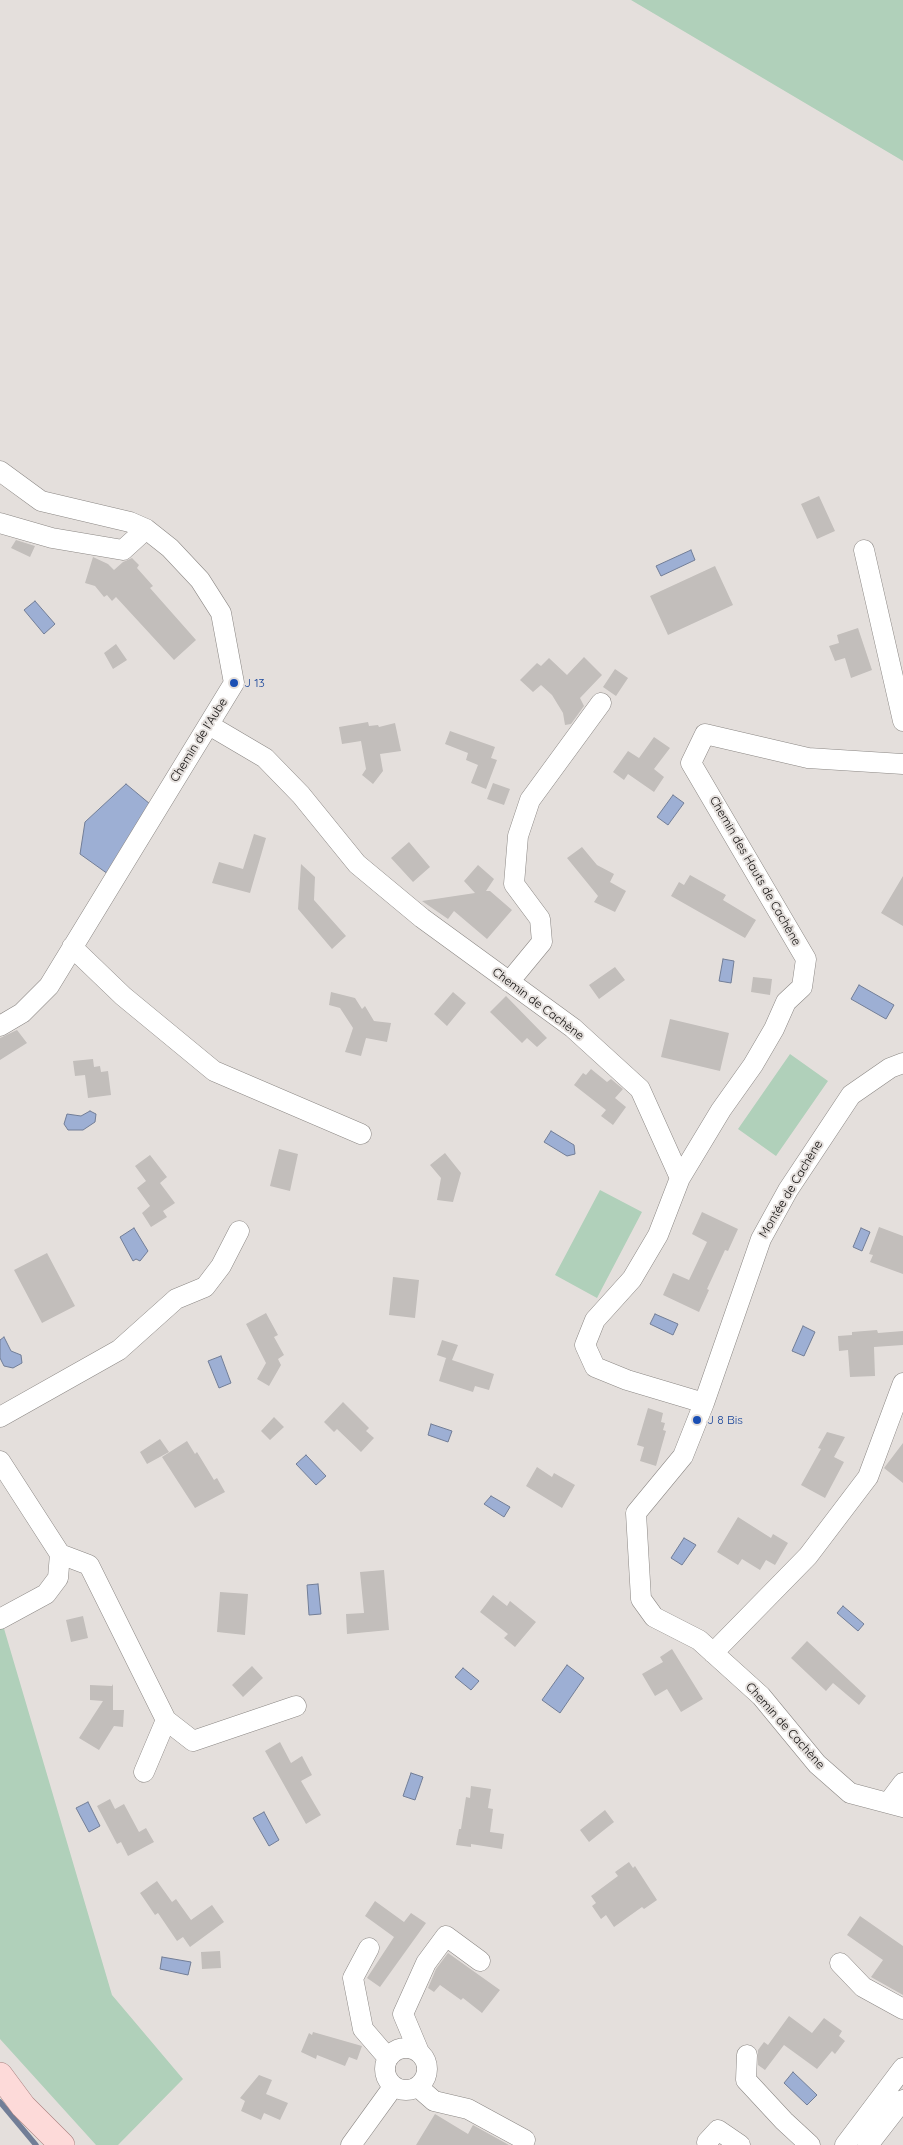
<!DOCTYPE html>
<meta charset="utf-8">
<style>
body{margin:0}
canvas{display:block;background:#e4dfdc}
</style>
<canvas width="903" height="2145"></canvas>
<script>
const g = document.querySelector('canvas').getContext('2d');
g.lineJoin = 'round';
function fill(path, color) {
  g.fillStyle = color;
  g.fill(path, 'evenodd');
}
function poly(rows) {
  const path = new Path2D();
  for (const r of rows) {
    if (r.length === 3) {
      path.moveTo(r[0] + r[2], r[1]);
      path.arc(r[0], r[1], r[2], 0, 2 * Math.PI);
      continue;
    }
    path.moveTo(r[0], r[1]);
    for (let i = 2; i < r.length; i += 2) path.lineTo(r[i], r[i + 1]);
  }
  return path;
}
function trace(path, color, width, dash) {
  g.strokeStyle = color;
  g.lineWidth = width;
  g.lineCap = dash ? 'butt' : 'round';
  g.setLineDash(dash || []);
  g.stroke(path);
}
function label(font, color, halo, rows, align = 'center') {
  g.font = font + ' Quicksand,sans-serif';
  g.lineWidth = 4;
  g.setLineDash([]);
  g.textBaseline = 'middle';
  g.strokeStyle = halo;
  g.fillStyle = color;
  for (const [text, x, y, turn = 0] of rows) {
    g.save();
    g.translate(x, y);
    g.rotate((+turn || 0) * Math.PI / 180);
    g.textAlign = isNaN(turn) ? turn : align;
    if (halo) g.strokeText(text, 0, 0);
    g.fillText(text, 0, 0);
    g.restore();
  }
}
const green = poly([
 [631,0,903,0,903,161],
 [790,1054,828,1081,776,1156,738,1129],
 [600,1190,642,1212,597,1298,555,1275],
 [0,1615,112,1995,183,2079,118,2145,96,2145,0,2039]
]);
const water = poly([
 [691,550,695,560,661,576,656,566,691,550],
 [35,601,55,624,44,634,24,610,35,601],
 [126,784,150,804,108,874,80,854,85,822,126,784],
 [673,795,684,803,668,825,657,817,673,795],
 [723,959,734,961,731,983,719,981,723,959],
 [859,985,894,1005,886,1019,851,999,859,985],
 [90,1111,96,1114,95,1122,83,1130,68,1130,64,1124,67,1114,81,1116,90,1111],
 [551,1131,574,1145,575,1154,567,1156,544,1142,551,1131],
 [134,1228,148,1251,140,1261,136,1259,133,1261,120,1237,134,1228],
 [861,1228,870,1232,862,1251,853,1247,861,1228],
 [655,1314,678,1324,673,1335,650,1324,655,1314],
 [803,1326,815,1332,804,1356,792,1351,803,1326],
 [4,1337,11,1351,21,1355,22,1363,13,1368,4,1366,0,1358,0,1340,4,1337],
 [221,1356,231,1383,219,1388,208,1361,221,1356],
 [431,1424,452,1431,448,1442,428,1435,431,1424],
 [306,1455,326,1476,316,1485,296,1464,306,1455],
 [491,1496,510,1507,504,1517,484,1504,491,1496],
 [684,1538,696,1545,682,1565,671,1558,684,1538],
 [318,1584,321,1614,309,1615,307,1585,318,1584],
 [843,1606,864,1624,858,1631,837,1613,843,1606],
 [567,1665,584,1678,560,1713,542,1700,567,1665],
 [463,1668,479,1681,471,1690,455,1677,463,1668],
 [411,1773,423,1777,415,1800,403,1796,411,1773],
 [88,1802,100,1826,89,1832,76,1808,88,1802],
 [264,1812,279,1840,269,1846,253,1818,264,1812],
 [162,1957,191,1962,188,1975,160,1969,162,1957],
 [793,2072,817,2095,807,2105,784,2083,793,2072]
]);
const stream = poly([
 [0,2102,36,2145]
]);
const building = poly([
 [819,496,835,531,817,539,801,504],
 [16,540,35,546,30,557,11,548],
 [93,557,108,564,114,570,123,562,132,558,139,565,137,568,153,586,150,588,196,640,174,660,116,597,112,601,107,595,104,597,95,586,85,583],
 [715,566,733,605,668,635,650,596],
 [858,628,872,670,851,678,845,658,835,661,829,646,839,643,837,635],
 [116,644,127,660,113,669,104,653],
 [584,657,602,675,580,698,584,706,571,724,565,725,563,713,552,695,541,685,533,692,520,680,537,663,541,666,549,658,567,675],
 [615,669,628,678,616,696,603,687],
 [368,722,369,726,378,725,379,727,395,723,401,751,380,754,383,771,373,784,362,775,366,769,361,741,342,744,339,727],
 [450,731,495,747,491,758,497,760,486,789,471,783,478,765,466,760,468,753,445,744],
 [654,737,670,748,654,769,664,777,654,792,628,774,624,780,613,772,628,751,639,758],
 [493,783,510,789,504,805,487,799],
 [254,834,266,838,250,893,212,883,219,862,243,869],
 [409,842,430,867,413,882,391,858],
 [582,847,597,865,614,874,610,882,626,891,615,912,594,902,598,896,567,858],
 [301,864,315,877,314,900,346,936,332,949,298,909],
 [478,865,494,879,486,891,490,891,512,910,487,939,454,911,448,919,422,901,475,893,464,881],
 [690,875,726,895,723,900,756,920,745,938,671,896,679,882,684,885],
 [903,876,903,926,881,913],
 [615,967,625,980,599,999,589,985],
 [753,977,772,979,770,995,751,992],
 [331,992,355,998,362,1009,365,1006,374,1021,391,1023,387,1042,366,1038,361,1056,345,1052,353,1028,340,1008,329,1005],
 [453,992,466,1003,447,1026,434,1014],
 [506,996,547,1038,537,1047,527,1038,522,1043,490,1012],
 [670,1019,729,1033,720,1071,661,1057],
 [17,1030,27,1043,0,1060,0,1038],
 [93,1059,94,1067,100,1066,101,1072,108,1071,111,1095,88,1098,85,1075,75,1076,73,1061],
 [591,1069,607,1082,611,1079,623,1089,615,1098,626,1107,613,1125,601,1116,606,1110,574,1085,583,1073,586,1075],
 [279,1149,298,1154,290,1191,270,1186],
 [445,1153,461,1173,453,1202,437,1200,441,1178,430,1165],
 [150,1155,167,1177,160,1183,175,1203,163,1211,167,1217,151,1227,142,1213,150,1206,137,1188,146,1181,135,1166],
 [702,1212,738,1229,728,1251,725,1250,707,1289,709,1290,699,1312,663,1295,673,1273,689,1280,707,1242,692,1234],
 [879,1227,903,1236,903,1274,870,1262,873,1255,869,1254],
 [47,1253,75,1306,42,1323,14,1270],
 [393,1277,419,1280,415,1318,389,1315],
 [266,1313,278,1335,274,1337,284,1355,278,1359,281,1365,269,1386,257,1379,266,1363,246,1324],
 [877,1330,878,1333,903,1331,903,1345,874,1347,875,1376,850,1377,848,1350,839,1351,838,1336,852,1335,852,1332],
 [442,1340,458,1345,452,1360,437,1355],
 [446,1358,494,1374,489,1390,475,1386,473,1392,439,1381],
 [343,1402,369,1428,366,1431,374,1438,361,1452,337,1429,334,1432,324,1422],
 [648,1408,663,1413,661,1422,665,1423,663,1430,666,1431,656,1466,640,1461,644,1447,637,1445],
 [274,1417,284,1427,270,1440,261,1431],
 [827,1432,845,1437,834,1457,844,1462,825,1498,801,1485,821,1449,818,1448],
 [160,1439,169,1452,147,1464,140,1452],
 [187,1441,195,1454,197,1452,214,1480,217,1478,225,1492,195,1508,162,1457],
 [903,1443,903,1483,884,1468],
 [537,1467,552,1477,554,1473,575,1485,562,1508,526,1486],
 [738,1517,771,1538,773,1534,788,1543,775,1565,766,1560,760,1570,742,1559,738,1565,717,1552],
 [384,1570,389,1630,347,1634,346,1614,364,1613,360,1572],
 [220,1592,248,1594,245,1635,217,1632],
 [493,1595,507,1606,510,1601,536,1622,515,1647,504,1638,508,1634,480,1612],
 [83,1616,88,1638,71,1642,66,1620],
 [807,1641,866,1696,859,1705,833,1683,826,1691,791,1658],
 [672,1649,703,1699,681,1712,667,1689,655,1696,642,1674,663,1662,660,1657],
 [252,1666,263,1678,243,1697,232,1685],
 [113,1684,113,1710,124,1710,123,1727,114,1726,99,1750,79,1738,103,1701,90,1700,90,1685,112,1686],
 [280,1742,291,1763,302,1756,312,1775,301,1781,321,1815,306,1824,265,1751],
 [471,1786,491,1789,488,1808,493,1809,490,1832,504,1834,502,1849,471,1844,471,1847,456,1845,459,1829,461,1829,466,1797,470,1798],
 [110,1799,115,1809,124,1804,139,1832,146,1828,154,1842,128,1856,121,1842,117,1844,97,1806],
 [605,1810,614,1822,589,1842,580,1830],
 [629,1862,633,1868,635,1866,657,1900,644,1909,642,1907,614,1927,606,1915,601,1919,592,1906,596,1903,591,1896,618,1876,615,1872],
 [157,1881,172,1902,176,1899,191,1920,212,1905,224,1922,190,1947,183,1937,177,1941,158,1913,155,1915,140,1893],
 [375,1901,404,1922,411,1913,426,1923,380,1987,367,1978,394,1937,365,1916],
 [860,1916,903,1946,903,1995,871,1977,883,1960,847,1935],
 [220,1951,221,1968,202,1969,201,1952],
 [448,1953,500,1990,482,2013,463,1998,461,2000,440,1985,434,1992,428,1988,436,1969],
 [789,2016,812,2033,824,2018,842,2031,839,2036,845,2041,835,2054,832,2051,817,2069,784,2045,765,2070,758,2065,758,2050,764,2042,768,2045],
 [313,2032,362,2046,357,2060,349,2057,345,2066,317,2055,316,2059,301,2052,309,2033,312,2035],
 [259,2075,272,2080,266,2094,288,2103,280,2120,264,2113,261,2120,241,2111,245,2101,240,2098],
 [435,2114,468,2134,473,2125,509,2145,416,2145]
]);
const minor = poly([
 [0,471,41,501,130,522,146,529,170,548,200,580,221,613,234,683,49,986,22,1013,0,1026],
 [0,523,52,538,123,550,146,529],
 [864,550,903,721],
 [209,725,265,758,301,795,357,864,422,918,573,1028,640,1089,680,1178,658,1235,632,1279,595,1320,585,1345,595,1367,627,1380,704,1403,683,1456,636,1513,641,1599,654,1617,699,1640,761,1696,817,1764,850,1793,903,1807],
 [72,947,123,996,214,1071,361,1134],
 [509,982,542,942,540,919,514,884,518,836,530,800,601,703],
 [680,1178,721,1110,753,1065,774,1029,786,1002,802,987,806,959,691,763,705,734,808,758,903,764],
 [704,1403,761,1239,788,1190,851,1095,890,1068,903,1063],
 [0,1417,119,1350,176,1299,205,1287,221,1266,239,1231],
 [0,1461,60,1554,58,1578,46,1594,0,1619],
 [60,1554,89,1565,166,1720,144,1772],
 [713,1653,808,1556,868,1477,903,1383],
 [166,1720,193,1741,296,1706],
 [888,1803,903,1783],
 [369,1948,353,1978,363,2029,388,2058],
 [840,1963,863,1987,903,2009],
 [406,2069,21],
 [419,2052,403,2014,426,1963,446,1936,480,1961],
 [747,2055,746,2080,784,2121,810,2145],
 [418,2087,434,2101,468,2109,525,2140],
 [707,2142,718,2130,740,2145],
 [351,2145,393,2087],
 [845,2145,903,2068],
 [868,2145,903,2100]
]);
const major = poly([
 [0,2075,23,2106,62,2145]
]);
const markers = [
 [234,683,5,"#1a4fb4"],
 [697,1420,5,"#1a4fb4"]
];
const transitNames = [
 ["J 13",244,683],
 ["J 8 Bis",707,1420]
];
const streetNames = [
 ["Chemin de l'Aube",199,740,-58],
 ["Chemin des Hauts de Cachène",755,871,60],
 ["Chemin de Cachène",538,1004,37],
 ["Montée de Cachène",791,1189,-59],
 ["Chemin de Cachène",785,1726,48]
];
fill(green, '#b0d0ba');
fill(water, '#9dafd4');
trace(water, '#727e97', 1);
trace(stream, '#727e97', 5.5);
fill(building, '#c2bebb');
trace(minor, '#8b8784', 21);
trace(major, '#a88280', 26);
trace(minor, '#fff', 20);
trace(major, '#fddad9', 25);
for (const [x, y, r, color] of markers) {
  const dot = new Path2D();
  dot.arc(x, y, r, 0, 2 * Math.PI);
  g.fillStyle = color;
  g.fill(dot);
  trace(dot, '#e4dfdc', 2);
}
label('12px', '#164399', '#e4dfdc', transitNames, 'left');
label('12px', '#0d0b0a', '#e4dfdc', streetNames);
</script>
